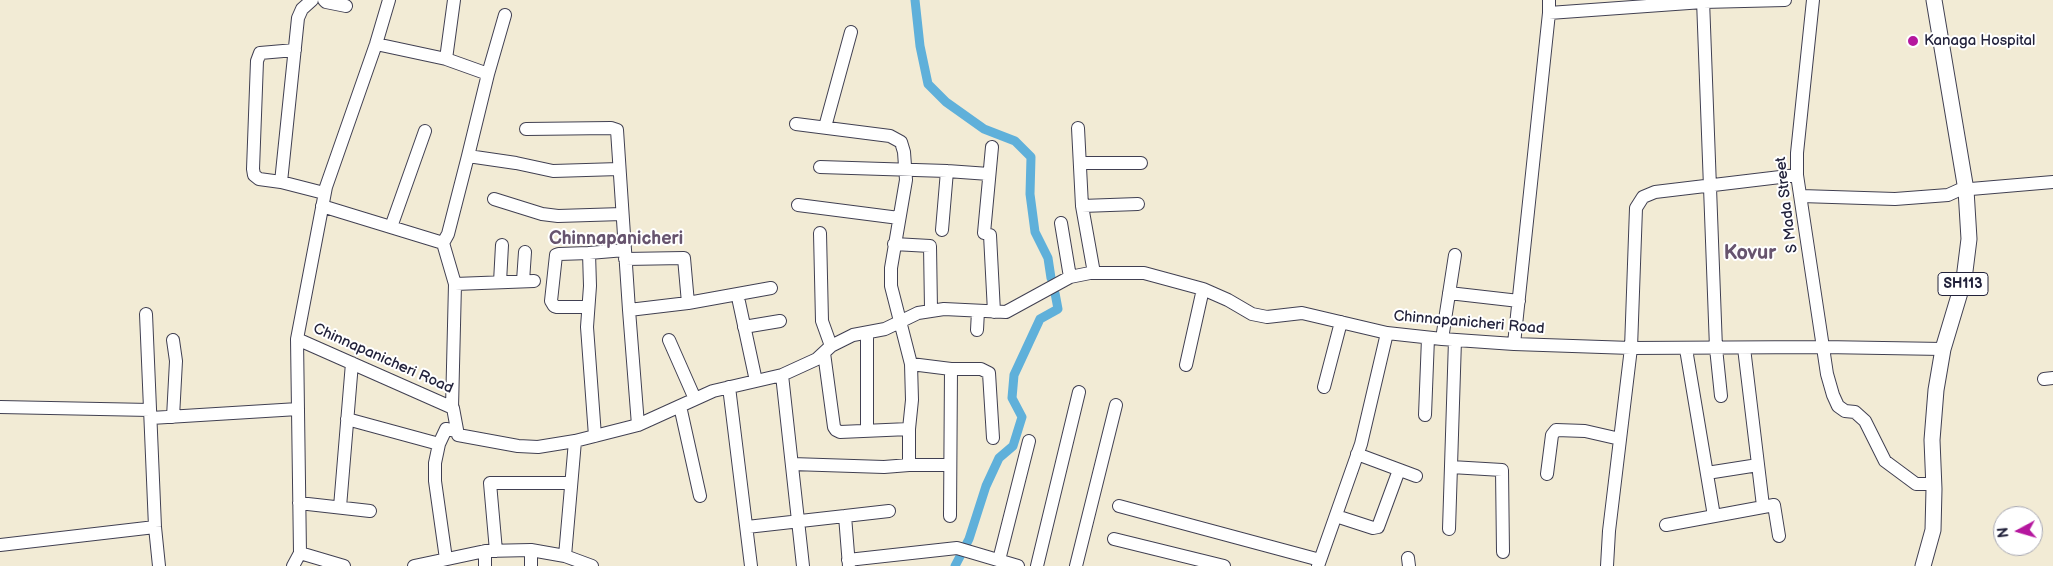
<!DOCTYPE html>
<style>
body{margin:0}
#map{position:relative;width:2053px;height:566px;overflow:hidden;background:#f2ebd5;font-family:"Balsamiq Sans",sans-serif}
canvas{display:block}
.north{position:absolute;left:1993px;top:506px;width:50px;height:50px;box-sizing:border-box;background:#fff;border:1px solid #a7a7b1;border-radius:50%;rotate:264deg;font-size:14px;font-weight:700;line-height:20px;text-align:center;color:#22223b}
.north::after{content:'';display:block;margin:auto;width:18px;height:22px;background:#b5179e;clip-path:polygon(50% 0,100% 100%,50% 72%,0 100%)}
</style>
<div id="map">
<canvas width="2053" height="566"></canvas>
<div class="north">N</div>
</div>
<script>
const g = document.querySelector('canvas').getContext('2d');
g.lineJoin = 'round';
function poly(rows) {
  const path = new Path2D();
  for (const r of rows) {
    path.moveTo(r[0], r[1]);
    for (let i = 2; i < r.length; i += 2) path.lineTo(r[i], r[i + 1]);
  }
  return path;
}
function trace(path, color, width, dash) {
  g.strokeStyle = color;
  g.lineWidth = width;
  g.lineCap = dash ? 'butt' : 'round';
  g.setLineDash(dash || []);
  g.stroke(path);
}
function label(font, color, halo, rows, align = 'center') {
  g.font = font + ' "Balsamiq Sans",sans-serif';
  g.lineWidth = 4;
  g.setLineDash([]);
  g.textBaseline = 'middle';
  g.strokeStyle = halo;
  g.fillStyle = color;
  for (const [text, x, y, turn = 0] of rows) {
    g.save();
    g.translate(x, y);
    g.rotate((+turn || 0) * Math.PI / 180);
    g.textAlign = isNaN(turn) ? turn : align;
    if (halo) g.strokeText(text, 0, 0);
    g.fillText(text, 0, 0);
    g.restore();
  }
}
const canal = poly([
 [915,0,920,46,928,84,946,102,984,129,1015,141,1031,157,1030,194,1035,232,1048,258,1051,278],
 [955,566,969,539,986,486,999,458,1013,446,1022,417,1012,398,1014,375,1040,319,1058,309,1055,293]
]);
const minor = poly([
 [312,0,302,9,298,18,281,182,324,193],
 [324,0,326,2,346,6],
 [1549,0,1549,13],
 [1703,0,1716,348,1721,396],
 [1813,0,1797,153,1797,175,1827,374,1833,395,1838,406,1845,411,1855,412,1865,421,1885,461,1916,484,1927,484],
 [505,15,488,74,468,156,516,163,553,171,619,169],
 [376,44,446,59,488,74],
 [446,59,454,0],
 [796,124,890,136,901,142,904,152,906,180,891,268,891,286,911,364,912,400,909,429,909,465],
 [825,127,851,32],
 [1078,128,1082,206,1094,273],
 [526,129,611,128,617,130,629,310],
 [1080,163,1141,163],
 [820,167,947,171,989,174],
 [281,182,259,179,254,175,253,169,257,61,260,53,295,50],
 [1801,196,1895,199,1948,195,1959,190,2053,182],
 [494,199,542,214,558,216,622,214],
 [798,205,899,218],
 [322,206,443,243,448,234,468,156],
 [1082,206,1138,204],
 [1061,223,1070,277],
 [391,227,425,131],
 [942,230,947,171],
 [820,233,822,321,831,346],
 [984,233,992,147],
 [990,235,994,312],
 [443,243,455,284,452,408],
 [894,244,930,246,931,309],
 [625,259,684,258,688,303],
 [523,281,525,252],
 [500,282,502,245],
 [455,284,534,281],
 [1449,293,1519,301],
 [739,302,756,381],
 [588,307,557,307,554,306,551,301,556,255,559,254,589,253],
 [146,314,155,527,159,566],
 [744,327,780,321],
 [977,330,978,311],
 [297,339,453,408,458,435,518,446,538,447,575,441,638,425,713,391,782,375,817,359,831,346,853,335,885,329,918,313,944,309,1006,312,1070,277,1090,273,1144,273,1203,289,1228,300,1252,314,1267,317,1302,313,1387,333,1442,339,1514,344,1631,348,1823,347,1943,349],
 [1442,339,1455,255],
 [173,340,176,361,173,417],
 [669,340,695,399],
 [1514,344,1549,13,1703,2,1785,0],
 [1744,348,1763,506],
 [1686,349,1714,516],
 [824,353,834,427,836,430,840,432,909,429],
 [911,364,951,369,950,516],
 [1186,365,1203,289],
 [951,369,981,369,989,373,993,438],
 [782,375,803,566],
 [2044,379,2053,378],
 [729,387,751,566],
 [1324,387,1341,322],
 [680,406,700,496],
 [0,407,150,410],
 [1425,415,1428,338],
 [151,418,298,409],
 [347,419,439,444],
 [638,425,629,310,688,303,771,288],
 [867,430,867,333],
 [595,436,587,327,590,286,589,253,625,250],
 [1357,454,1416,476],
 [792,464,884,467,909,465,950,465],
 [1451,467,1502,470,1503,552],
 [1707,473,1758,465],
 [1547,474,1552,435,1556,430,1585,431,1620,439],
 [299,503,370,511],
 [1119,506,1320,560],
 [340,507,352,363],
 [845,516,889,511],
 [1336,516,1373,528,1378,527,1399,470],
 [1666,525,1774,505,1779,536],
 [747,527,845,516,849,566],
 [1449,529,1455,340],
 [1114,539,1224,566],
 [0,545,155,527],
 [531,550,531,566],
 [485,551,485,566],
 [496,551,490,483,571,483],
 [300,553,344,566],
 [565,556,575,441],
 [1408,558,1409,566],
 [446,559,435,481,435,463,439,444,446,429,457,431],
 [848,560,957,548,1018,566],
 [999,560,1029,441],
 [293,566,300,553,297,339,326,187,376,44,389,0],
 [414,566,485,551,531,550,565,556,592,566],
 [1037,566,1079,392],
 [1076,566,1116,405],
 [1318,566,1361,444,1387,333],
 [1607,566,1609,531,1631,348,1636,208,1643,197,1655,192,1797,175]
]);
const major = poly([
 [1923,566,1933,530,1934,489,1932,440,1936,390,1943,349,1964,279,1969,239,1966,190,1934,0]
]);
const markers = [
 [1913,41,6,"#b5179e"]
];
const shields = [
 [1963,284,50]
];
const shieldNames = [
 ["SH113",1963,284]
];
const poiNames = [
 ["Kanaga Hospital",1924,41]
];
const streetNames = [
 ["S Mada Street",1787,205,-97],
 ["Chinnapanicheri Road",1469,323,5],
 ["Chinnapanicheri Road",383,359,24]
];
const quarterNames = [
 ["Chinnapanicheri",616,239]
];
const districtNames = [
 ["Kovur",1750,254]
];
trace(canal, '#5fb0da', 9);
trace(minor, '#414052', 14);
trace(major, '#414052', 17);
trace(minor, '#fff', 12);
trace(major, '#fff', 15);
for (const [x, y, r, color] of markers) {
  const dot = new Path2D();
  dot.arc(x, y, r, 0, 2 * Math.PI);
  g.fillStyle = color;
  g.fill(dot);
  trace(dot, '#fff', 2);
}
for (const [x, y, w] of shields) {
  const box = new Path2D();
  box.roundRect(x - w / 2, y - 11.5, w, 23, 4);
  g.fillStyle = '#fff';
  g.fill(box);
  trace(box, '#22223b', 1);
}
label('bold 14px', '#22223b', null, shieldNames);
label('15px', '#22223b', '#fff', poiNames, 'left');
label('15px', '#22223b', '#fff', streetNames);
label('bold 18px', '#67546e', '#fff', quarterNames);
label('bold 20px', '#67546e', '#fff', districtNames);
</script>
